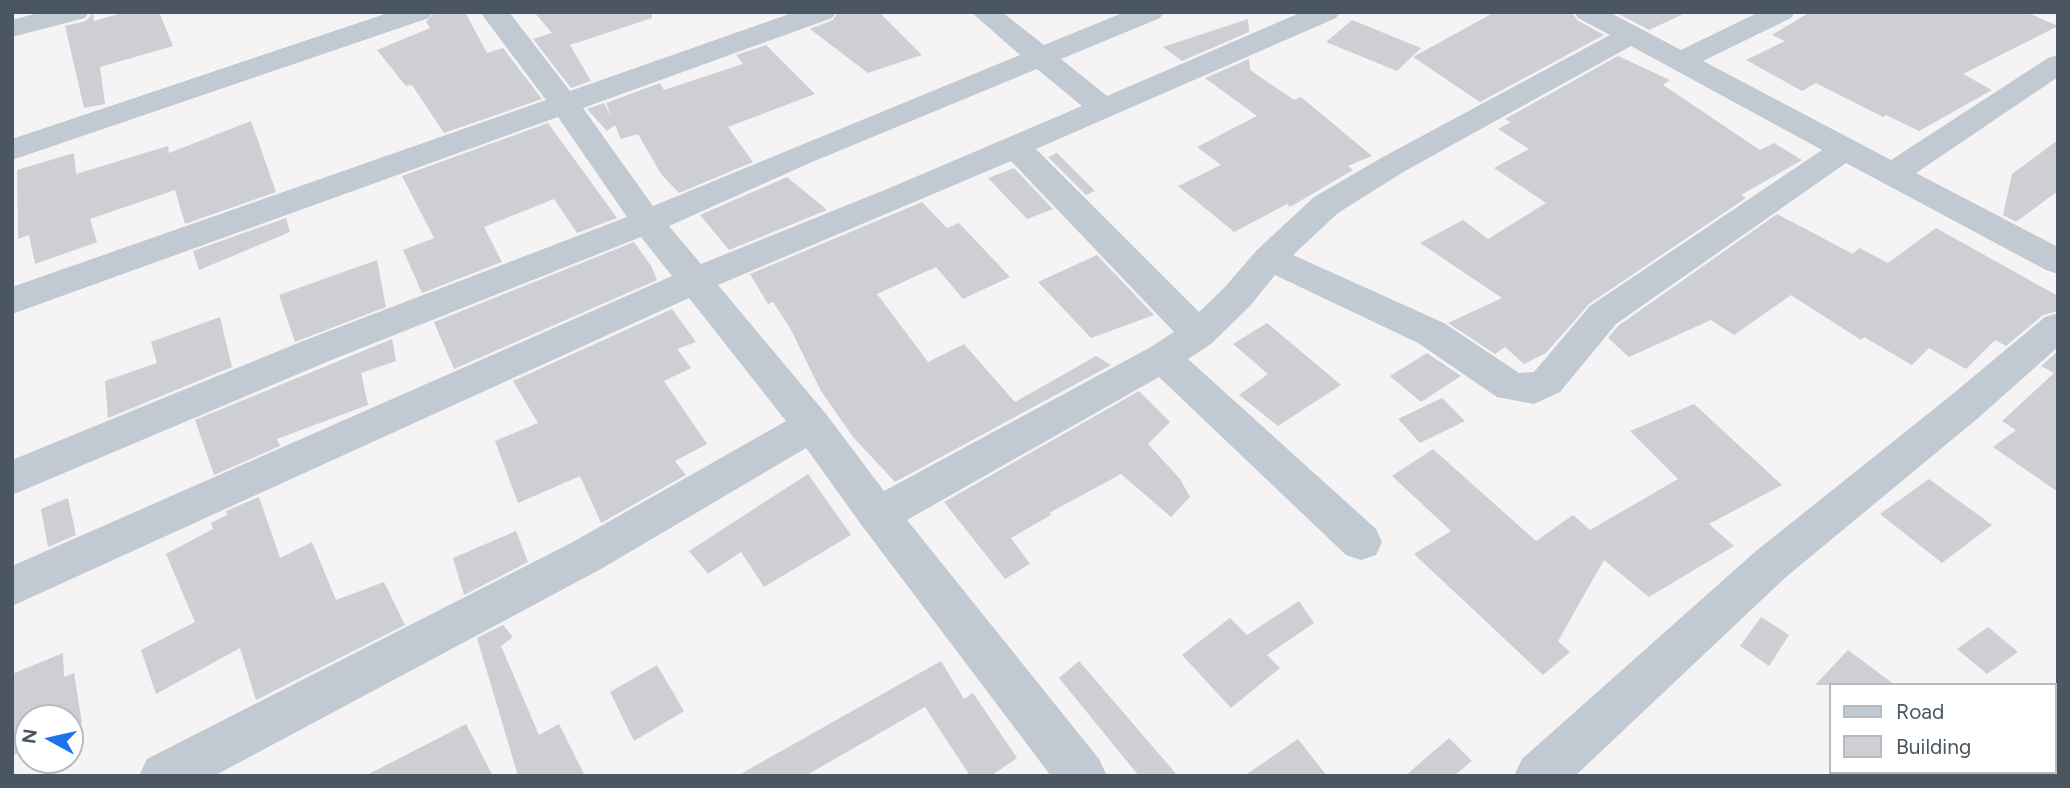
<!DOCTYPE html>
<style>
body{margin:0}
#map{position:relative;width:2070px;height:788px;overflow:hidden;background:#f5f3f3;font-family:Figtree,sans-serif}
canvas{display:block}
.frame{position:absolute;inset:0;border:14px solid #4a5661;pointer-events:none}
.legend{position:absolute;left:1829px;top:683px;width:228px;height:91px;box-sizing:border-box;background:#fff;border:2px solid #b7bbc0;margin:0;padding:9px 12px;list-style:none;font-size:21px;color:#4a5661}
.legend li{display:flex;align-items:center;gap:14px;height:35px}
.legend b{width:35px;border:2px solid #b7bbc0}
.north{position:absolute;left:14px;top:704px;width:70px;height:70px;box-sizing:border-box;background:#fff;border:2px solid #b7bbc0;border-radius:50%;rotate:278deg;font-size:19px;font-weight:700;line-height:28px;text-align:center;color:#4a5661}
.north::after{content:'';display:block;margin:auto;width:24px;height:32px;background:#1a73e8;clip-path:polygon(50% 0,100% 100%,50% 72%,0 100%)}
</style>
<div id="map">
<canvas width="2070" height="788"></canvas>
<div class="frame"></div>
<ul class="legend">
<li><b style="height:9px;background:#c1cad2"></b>Road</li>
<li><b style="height:19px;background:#cdcfd5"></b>Building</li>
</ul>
<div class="north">N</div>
</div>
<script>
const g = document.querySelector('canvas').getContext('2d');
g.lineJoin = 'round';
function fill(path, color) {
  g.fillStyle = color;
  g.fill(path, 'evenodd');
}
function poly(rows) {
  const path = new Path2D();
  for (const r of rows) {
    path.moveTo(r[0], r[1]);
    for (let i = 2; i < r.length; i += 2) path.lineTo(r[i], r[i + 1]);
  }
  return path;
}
const building = poly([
 [125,12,159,12,173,46,100,67,105,104,84,108,65,26,86,21,93,13,94,21],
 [435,12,465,12,487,53,503,48,542,99,444,133,412,85,406,86,377,50,430,28,426,22],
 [534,12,652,12,652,18,570,45,591,81,571,88,533,39,552,33],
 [838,12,879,12,922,55,868,73,810,29,833,20],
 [1495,12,1572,12,1577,20,1604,35,1480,102,1413,57],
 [1615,12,1688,12,1649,30],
 [1810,12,2026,12,2058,26,1963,74,1992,90,1919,131,1886,115,1883,117,1816,83,1802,91,1746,60,1785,41,1772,35],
 [1248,19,1249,32,1182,61,1163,47],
 [1352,20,1421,48,1397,71,1326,42],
 [766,45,815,94,728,127,753,162,679,193,661,174,638,134,621,139,615,125,607,131,587,109,604,103,612,118,606,103,660,83,664,90,743,64,736,55],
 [1618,56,1670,80,1663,85,1760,150,1774,143,1802,160,1741,195,1746,198,1589,304,1546,353,1524,364,1505,347,1495,354,1448,323,1502,298,1420,243,1463,220,1488,239,1546,203,1494,168,1529,149,1498,129,1511,122,1505,119],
 [1249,59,1250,70,1294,100,1301,97,1372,156,1348,166,1353,170,1290,207,1287,204,1234,232,1178,186,1221,165,1197,147,1257,116,1205,78],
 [251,121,276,192,185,224,175,190,90,219,97,242,35,264,29,235,18,239,17,170,74,153,76,174,168,146,169,153],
 [548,123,617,218,577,233,554,199,484,227,502,262,422,293,403,250,434,238,402,176],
 [2058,140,2058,191,2016,222,2003,215,2012,174],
 [1057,153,1095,191,1086,195,1048,157],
 [1014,168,1053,209,1027,219,988,178],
 [787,177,827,210,729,250,700,215],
 [922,202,947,228,959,223,1010,277,963,299,936,267,877,294,928,362,964,344,1015,402,1096,356,1111,365,895,482,853,437,821,391,790,328,773,302,768,304,750,274],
 [1777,214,1853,254,1859,248,1888,263,1936,228,2058,296,2058,311,2043,315,2006,346,1995,340,1966,369,1929,348,1912,365,1864,337,1861,340,1791,295,1734,335,1711,320,1629,357,1608,338,1618,326],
 [286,218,290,232,199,270,193,251],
 [634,242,651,266,657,280,454,369,434,322],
 [1097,255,1154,315,1091,338,1038,282],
 [377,260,386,307,295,342,279,295],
 [672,309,696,342,677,349,691,368,664,381,707,444,675,461,686,475,601,523,580,476,518,503,495,441,538,423,513,381],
 [220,317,232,367,108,418,105,381,157,363,151,342],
 [1267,323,1341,385,1278,426,1239,395,1268,374,1233,344],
 [392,339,396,361,361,373,368,405,277,439,280,446,214,475,195,420],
 [2058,351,2058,492,1993,447,2016,430,2002,421,2054,373,2041,366],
 [1427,353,1461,376,1421,402,1390,376],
 [1139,391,1170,422,1148,444,1180,479,1190,497,1171,517,1121,474,1049,513,1051,515,1011,538,1030,564,1005,579,944,502],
 [1442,398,1465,421,1420,443,1398,419],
 [1694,404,1782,485,1709,524,1734,546,1649,597,1604,560,1558,641,1570,652,1543,675,1414,554,1451,531,1392,476,1433,449,1536,541,1573,515,1590,530,1678,479,1630,431],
 [808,474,851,535,764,587,741,552,708,574,689,551],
 [1929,479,1992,525,1942,563,1880,514],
 [259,497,280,558,312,542,336,600,384,582,405,625,256,700,240,648,156,694,141,650,195,622,166,554,213,529,211,523,227,515,226,511],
 [68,498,76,535,48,547,41,509],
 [516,531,528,562,464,595,453,558],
 [1299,601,1314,623,1267,655,1280,668,1231,708,1182,655,1230,618,1247,635],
 [1761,617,1789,635,1769,666,1740,646],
 [503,625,513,637,501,646,539,735,559,724,585,776,518,776,477,638],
 [1988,627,2018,652,1987,674,1957,649],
 [1848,650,1895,685,1815,685],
 [63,653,64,677,74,673,82,723,70,728,70,718,28,718,28,748,12,756,12,674],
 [941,661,964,699,973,693,1017,758,991,776,970,776,925,707,805,776,737,776],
 [1079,661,1178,776,1139,776,1059,678],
 [657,665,684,711,634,741,610,692],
 [466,724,493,776,365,776],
 [1449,738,1472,761,1454,776,1405,776],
 [1298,739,1327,776,1244,776]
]);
const minor = poly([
 [42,12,89,12,85,18,12,37,12,20,42,12],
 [391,12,433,12,429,18,12,160,12,139,391,12],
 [480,12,509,12,570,91,795,12,836,12,832,18,583,108,653,206,1020,55,971,12,1002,12,1044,45,1125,12,1164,12,1160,18,1061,59,1107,96,1302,12,1340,12,1336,18,1036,149,1199,312,1224,288,1257,250,1314,197,1383,157,1610,35,1578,18,1574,12,1609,12,1681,50,1759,12,1795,12,1791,18,1703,61,1891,160,2048,58,2058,55,2058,77,1916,173,2058,247,2058,274,2046,270,1846,163,1616,324,1560,392,1534,404,1497,397,1418,343,1275,275,1250,306,1211,344,1188,359,1376,529,1382,542,1376,555,1361,560,1346,555,1159,377,907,520,1099,759,1107,776,1051,776,863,527,806,448,601,569,214,776,139,776,147,759,571,543,786,421,689,298,12,606,12,566,672,276,641,237,329,361,12,495,12,460,303,341,627,217,558,117,12,314,12,287,546,100,480,12],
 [1631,46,1822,150,1590,306,1534,372,1519,373,1444,323,1293,255,1338,213,1405,171,1631,46],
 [1037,69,1082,106,892,187,701,264,669,226,812,162,1037,69],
 [1011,161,1174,332,1149,348,884,491,826,414,718,285,1011,161],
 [2058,313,2058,347,1977,419,1786,577,1575,776,1514,776,1522,759,1756,551,1949,397,2045,317,2058,313]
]);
fill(building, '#cdcfd5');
fill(minor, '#c1cad2');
</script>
